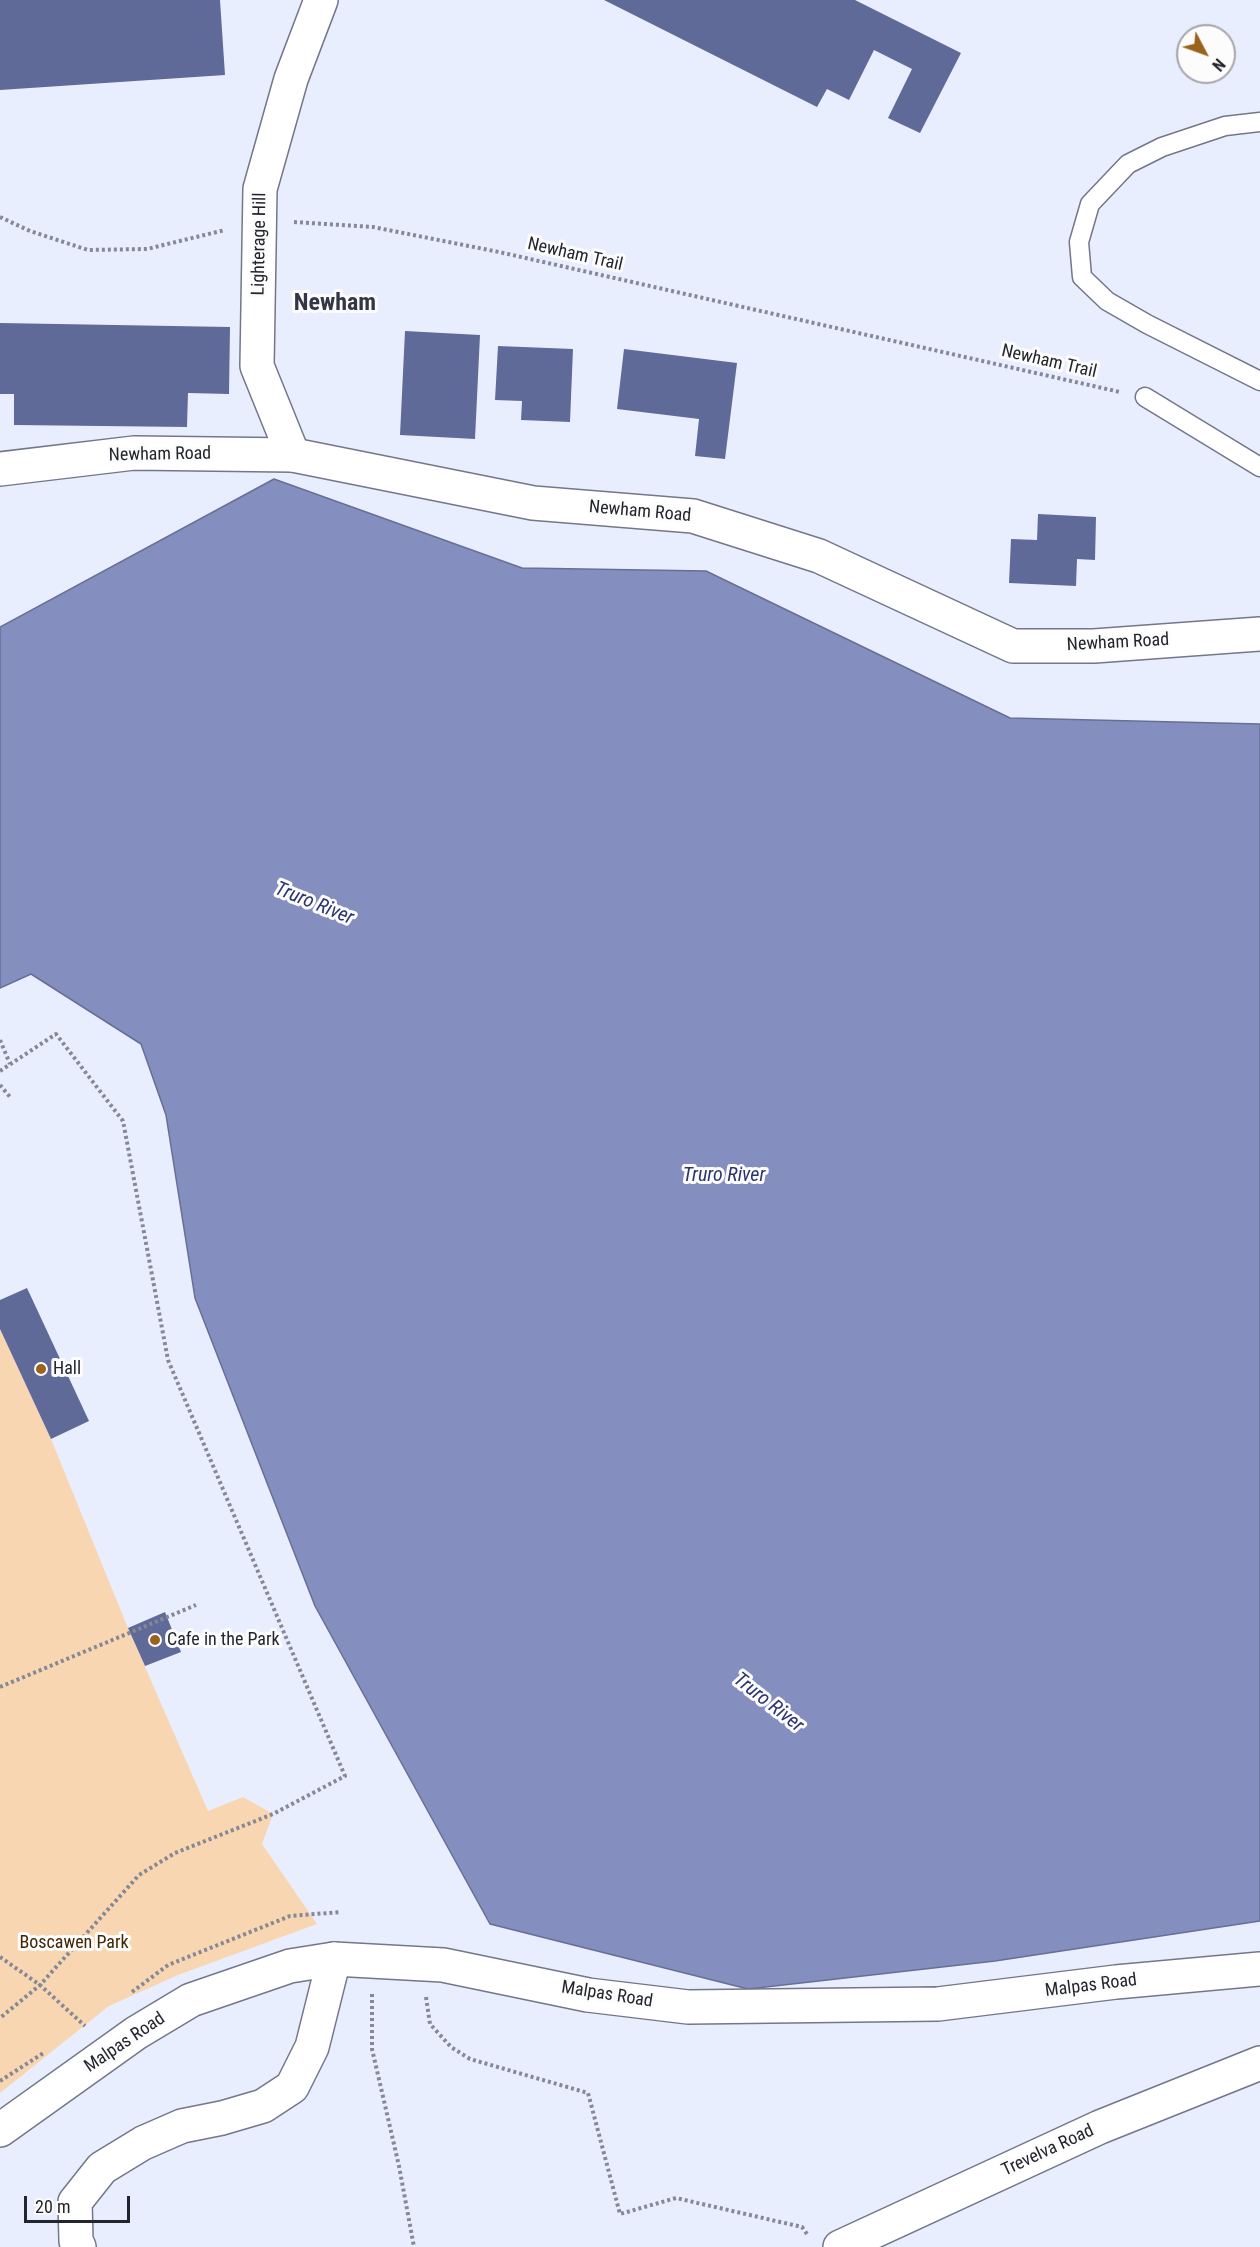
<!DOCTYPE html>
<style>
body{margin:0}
#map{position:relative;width:1260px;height:2247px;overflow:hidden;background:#e9eeff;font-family:"Roboto Condensed",sans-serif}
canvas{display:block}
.north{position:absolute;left:1176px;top:24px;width:60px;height:60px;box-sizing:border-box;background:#fcfcfc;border:2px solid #a5a6a9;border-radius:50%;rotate:131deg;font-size:16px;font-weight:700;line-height:24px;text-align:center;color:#23252d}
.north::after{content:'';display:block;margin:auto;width:21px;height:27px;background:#9a631d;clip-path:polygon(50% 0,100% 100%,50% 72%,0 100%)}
.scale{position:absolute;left:24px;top:2196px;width:106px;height:27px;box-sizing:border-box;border:3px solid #23252d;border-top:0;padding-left:8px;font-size:18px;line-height:21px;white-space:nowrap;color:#23252d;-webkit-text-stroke:4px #fcfcfc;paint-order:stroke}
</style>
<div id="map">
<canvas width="1260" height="2247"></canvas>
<div class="north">N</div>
<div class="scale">20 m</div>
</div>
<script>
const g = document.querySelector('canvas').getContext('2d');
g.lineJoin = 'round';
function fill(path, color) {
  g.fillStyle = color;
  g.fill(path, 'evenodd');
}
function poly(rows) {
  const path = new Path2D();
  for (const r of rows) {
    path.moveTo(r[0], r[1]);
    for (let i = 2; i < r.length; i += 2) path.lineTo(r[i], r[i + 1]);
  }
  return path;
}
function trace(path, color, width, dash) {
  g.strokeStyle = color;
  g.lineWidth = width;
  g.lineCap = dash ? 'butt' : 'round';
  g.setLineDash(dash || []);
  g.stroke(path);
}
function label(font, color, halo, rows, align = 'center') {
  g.font = font + ' "Roboto Condensed",sans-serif';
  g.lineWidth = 6;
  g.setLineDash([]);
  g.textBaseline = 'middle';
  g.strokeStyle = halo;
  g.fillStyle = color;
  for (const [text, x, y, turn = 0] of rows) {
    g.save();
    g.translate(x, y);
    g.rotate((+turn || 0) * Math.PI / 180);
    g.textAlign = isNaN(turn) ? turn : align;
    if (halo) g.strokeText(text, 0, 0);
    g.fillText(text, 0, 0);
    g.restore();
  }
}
const green = poly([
 [0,1329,51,1439,128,1628,208,1811,243,1797,273,1814,262,1844,317,1924,178,1975,109,2006,0,2093]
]);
const water = poly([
 [274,479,522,568,706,571,1010,718,1260,724,1260,1921,995,1961,748,1989,490,1924,315,1606,195,1298,166,1115,141,1044,31,974,0,988,0,627,274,479]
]);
const building = poly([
 [0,0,220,0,225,75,0,90],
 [604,0,855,0,961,53,920,133,888,118,912,69,874,50,849,100,827,89,817,107],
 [0,323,230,327,229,394,188,393,187,427,14,425,14,394,0,394],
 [405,331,480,335,475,439,400,435],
 [498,346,573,349,570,422,521,420,522,401,495,400],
 [624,349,737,363,725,459,695,456,699,419,617,409],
 [1038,514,1096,517,1095,560,1077,559,1076,586,1009,583,1011,539,1037,540],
 [27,1288,89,1421,51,1439,0,1329,0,1300],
 [165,1612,181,1652,145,1666,128,1628]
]);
const path = poly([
 [0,217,30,231,88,250,147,249,225,230],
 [294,222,373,227,499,252,1120,392],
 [0,1040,10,1064],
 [0,1071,56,1034,123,1121,168,1360,345,1776,273,1814,175,1853,139,1875,40,1985,0,2018],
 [0,1085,10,1097],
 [0,1687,196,1605],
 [0,1957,40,1985,85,2026],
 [132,1992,168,1965,290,1916,341,1912],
 [372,1994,372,2049,399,2166,414,2247],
 [426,1997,430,2024,451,2047,470,2059,588,2093,620,2214,676,2198,802,2227,807,2234],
 [0,2081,45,2052]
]);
const lane = poly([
 [1260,122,1225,126,1162,147,1128,164,1090,204,1079,242,1082,277,1107,301,1147,324,1260,381],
 [1145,397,1260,467]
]);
const street = poly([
 [293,455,257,366,260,189,291,79,321,0],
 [79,2247,76,2241,75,2202,102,2168,143,2143,182,2126,222,2118,263,2106,292,2087,312,2047,334,1959],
 [840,2247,1100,2127,1260,2063]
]);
const secondary = poly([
 [0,469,134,453,293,455,533,503,693,516,819,556,1013,646,1094,646,1260,634],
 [0,2130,136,2033,191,2000,290,1966,334,1959,443,1965,588,1995,688,2007,938,2004,1116,1982,1260,1969]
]);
const markers = [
 [41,1369,6,"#9a631d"],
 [155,1640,6,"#9a631d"]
];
const streetNames = [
 ["Lighterage Hill",260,244,-89],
 ["Newham Trail",575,255,13],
 ["Newham Trail",1049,362,13],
 ["Newham Road",160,455,-1],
 ["Newham Road",640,512,5],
 ["Newham Road",1118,643,-3],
 ["Malpas Road",1091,1986,-7],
 ["Malpas Road",607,1995,9],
 ["Malpas Road",125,2043,-34],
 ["Trevelva Road",1048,2151,-25]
];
const poiNames = [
 ["Hall",53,1369],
 ["Cafe in the Park",167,1640]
];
const parkNames = [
 ["Boscawen Park",74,1943]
];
const waterNames = [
 ["Truro River",314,904,22],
 ["Truro River",724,1176],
 ["Truro River",768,1703,38]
];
const districtNames = [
 ["Newham",335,304]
];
fill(green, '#f9d6b2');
fill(water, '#848fc0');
trace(water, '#676f94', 1.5);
fill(building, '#606a99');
trace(lane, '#727789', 21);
trace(street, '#727789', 36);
trace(secondary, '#727789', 36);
trace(path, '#858895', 4, [3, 3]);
trace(lane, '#fff', 18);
trace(street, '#fff', 33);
trace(secondary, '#fff', 33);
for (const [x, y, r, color] of markers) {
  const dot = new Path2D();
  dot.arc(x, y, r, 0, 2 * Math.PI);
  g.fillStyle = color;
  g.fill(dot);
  trace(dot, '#fcfcfc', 2);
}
label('18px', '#23252d', '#fcfcfc', streetNames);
label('18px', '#23252d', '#fcfcfc', poiNames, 'left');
label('18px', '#412603', '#fcfcfc', parkNames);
label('italic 20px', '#2b3470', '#fcfcfc', waterNames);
label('bold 24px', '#323646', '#fcfcfc', districtNames);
</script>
